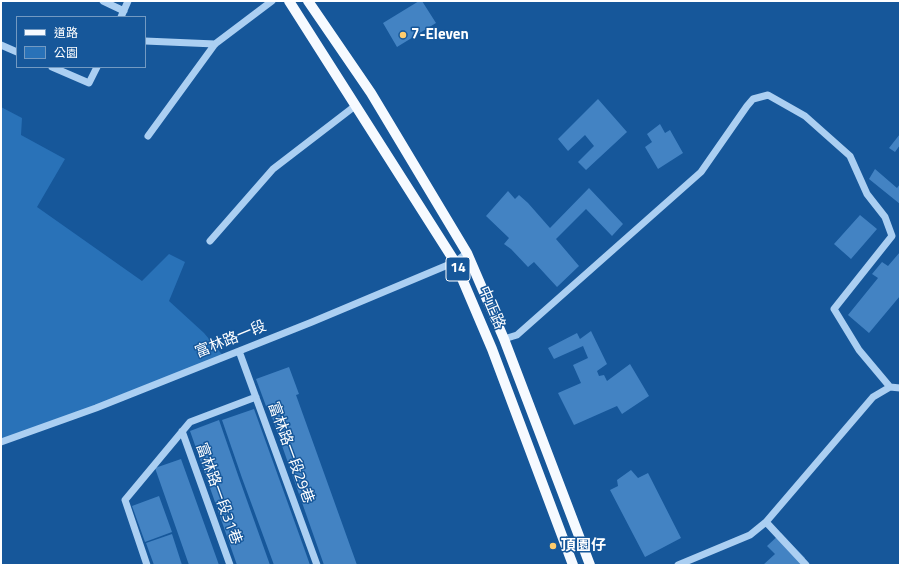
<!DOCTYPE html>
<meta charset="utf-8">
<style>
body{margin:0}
#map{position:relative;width:901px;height:566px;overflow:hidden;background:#16579a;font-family:"Titillium Web","Noto Sans TC",sans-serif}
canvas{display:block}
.frame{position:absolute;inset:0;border:2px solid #fff;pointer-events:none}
.legend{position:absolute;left:16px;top:16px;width:130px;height:52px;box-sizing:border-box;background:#16579a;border:1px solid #739ac2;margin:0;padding:5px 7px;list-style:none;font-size:12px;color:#fff}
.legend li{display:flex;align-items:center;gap:8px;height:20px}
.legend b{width:20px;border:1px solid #739ac2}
</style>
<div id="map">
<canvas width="901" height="566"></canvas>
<div class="frame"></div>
<ul class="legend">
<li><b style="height:5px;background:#f6faff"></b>道路</li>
<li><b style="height:11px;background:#2972b8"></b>公園</li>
</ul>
</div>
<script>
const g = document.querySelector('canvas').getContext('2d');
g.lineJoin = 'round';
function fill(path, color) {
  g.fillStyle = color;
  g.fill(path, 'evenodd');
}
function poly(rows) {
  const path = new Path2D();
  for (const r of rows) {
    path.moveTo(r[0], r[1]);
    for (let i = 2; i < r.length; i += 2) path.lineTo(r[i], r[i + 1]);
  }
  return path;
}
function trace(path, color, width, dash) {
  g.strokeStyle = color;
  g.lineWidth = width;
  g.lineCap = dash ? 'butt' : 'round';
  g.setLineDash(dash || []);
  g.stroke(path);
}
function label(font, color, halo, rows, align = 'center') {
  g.font = font + ' "Titillium Web","Noto Sans TC",sans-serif';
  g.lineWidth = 3;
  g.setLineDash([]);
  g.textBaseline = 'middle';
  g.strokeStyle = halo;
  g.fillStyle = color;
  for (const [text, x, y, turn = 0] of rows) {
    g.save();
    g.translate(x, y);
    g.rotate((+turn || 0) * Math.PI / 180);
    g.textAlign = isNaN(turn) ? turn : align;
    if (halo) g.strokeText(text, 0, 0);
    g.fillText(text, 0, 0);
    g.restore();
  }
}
const green = poly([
 [1,107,22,118,21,135,65,159,37,207,142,281,169,254,185,262,169,301,204,333,225,358,1,442]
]);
const building = poly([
 [419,1,422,1,436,23,397,47,383,23],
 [598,99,627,132,586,170,578,162,594,146,585,135,568,151,558,139],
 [660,124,665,133,670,130,683,153,658,169,645,147,652,142,647,134],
 [900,134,900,145,895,152,889,148],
 [875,169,897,188,900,184,900,204,869,179],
 [589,188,623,224,612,236,586,209,556,239,579,266,557,287,534,262,528,267,511,249,504,244,509,238,486,216,508,191,515,199,519,195,528,203,550,228],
 [860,215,877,229,851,259,834,244],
 [900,252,900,296,869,333,848,315,878,278,872,274,882,262,888,266],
 [591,331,607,364,597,371,599,376,604,375,607,381,630,364,649,396,622,414,617,406,574,425,558,393,581,383,573,365,588,358,583,346,554,359,548,348,577,333,580,339],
 [289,367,299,394,296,395,357,565,324,565,268,406,266,406,256,379],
 [254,409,304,548,310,565,274,565,242,478,222,420],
 [219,420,239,478,270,565,237,565,202,465,190,431],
 [181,459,219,565,189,565,155,468],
 [631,470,638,478,648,473,681,538,645,557,610,490,618,486,617,480],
 [159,496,172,532,145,542,132,506],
 [781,533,805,558,799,565,763,565,775,554,767,546],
 [172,534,182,565,154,565,146,543]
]);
const minor = poly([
 [103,1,124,11],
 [121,17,128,1],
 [145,41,215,44],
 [1,45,17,52],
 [52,67,89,83,97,67],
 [148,136,215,44,272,1],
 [210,241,273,169,355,106],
 [504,339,517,335,701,172,747,106,753,99,768,95,805,116,850,156,867,194,885,217,892,236,834,309,859,350,890,387],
 [239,351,317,565],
 [182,431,230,565],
 [1,442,96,408,312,322,455,262,467,253],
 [766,522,806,565],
 [147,565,125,500,190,422,256,397],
 [678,565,750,535,766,522,873,397,890,387,900,388]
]);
const major = poly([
 [289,1,455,262,492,349,573,565],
 [308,1,371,93,467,253,504,339,590,565]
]);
const markers = [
 [403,35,4,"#ffcc6c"],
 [553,546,4,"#ffcc6c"]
];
const shields = [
 [458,269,24]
];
const shieldNames = [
 ["14",458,269]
];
const poiNames = [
 ["7-Eleven",411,35],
 ["頂園仔",561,546]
];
const streetNames = [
 ["中正路",491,308,67],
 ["富林路一段",231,340,-22],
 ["富林路一段29巷",290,453,70],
 ["富林路一段31巷",218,494,70]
];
fill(green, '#2972b8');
fill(building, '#4383c3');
trace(minor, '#abcff2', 7);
trace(major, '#f6faff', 10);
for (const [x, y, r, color] of markers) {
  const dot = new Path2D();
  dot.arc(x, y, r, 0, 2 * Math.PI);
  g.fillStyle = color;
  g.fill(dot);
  trace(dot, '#16579a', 1.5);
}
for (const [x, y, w] of shields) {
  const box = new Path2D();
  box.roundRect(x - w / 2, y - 12, w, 24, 3);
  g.fillStyle = '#16579a';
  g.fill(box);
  trace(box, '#fff', 1);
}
label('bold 14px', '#fff', null, shieldNames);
label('bold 15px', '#fff', '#16579a', poiNames, 'left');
label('15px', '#fff', '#16579a', streetNames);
</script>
